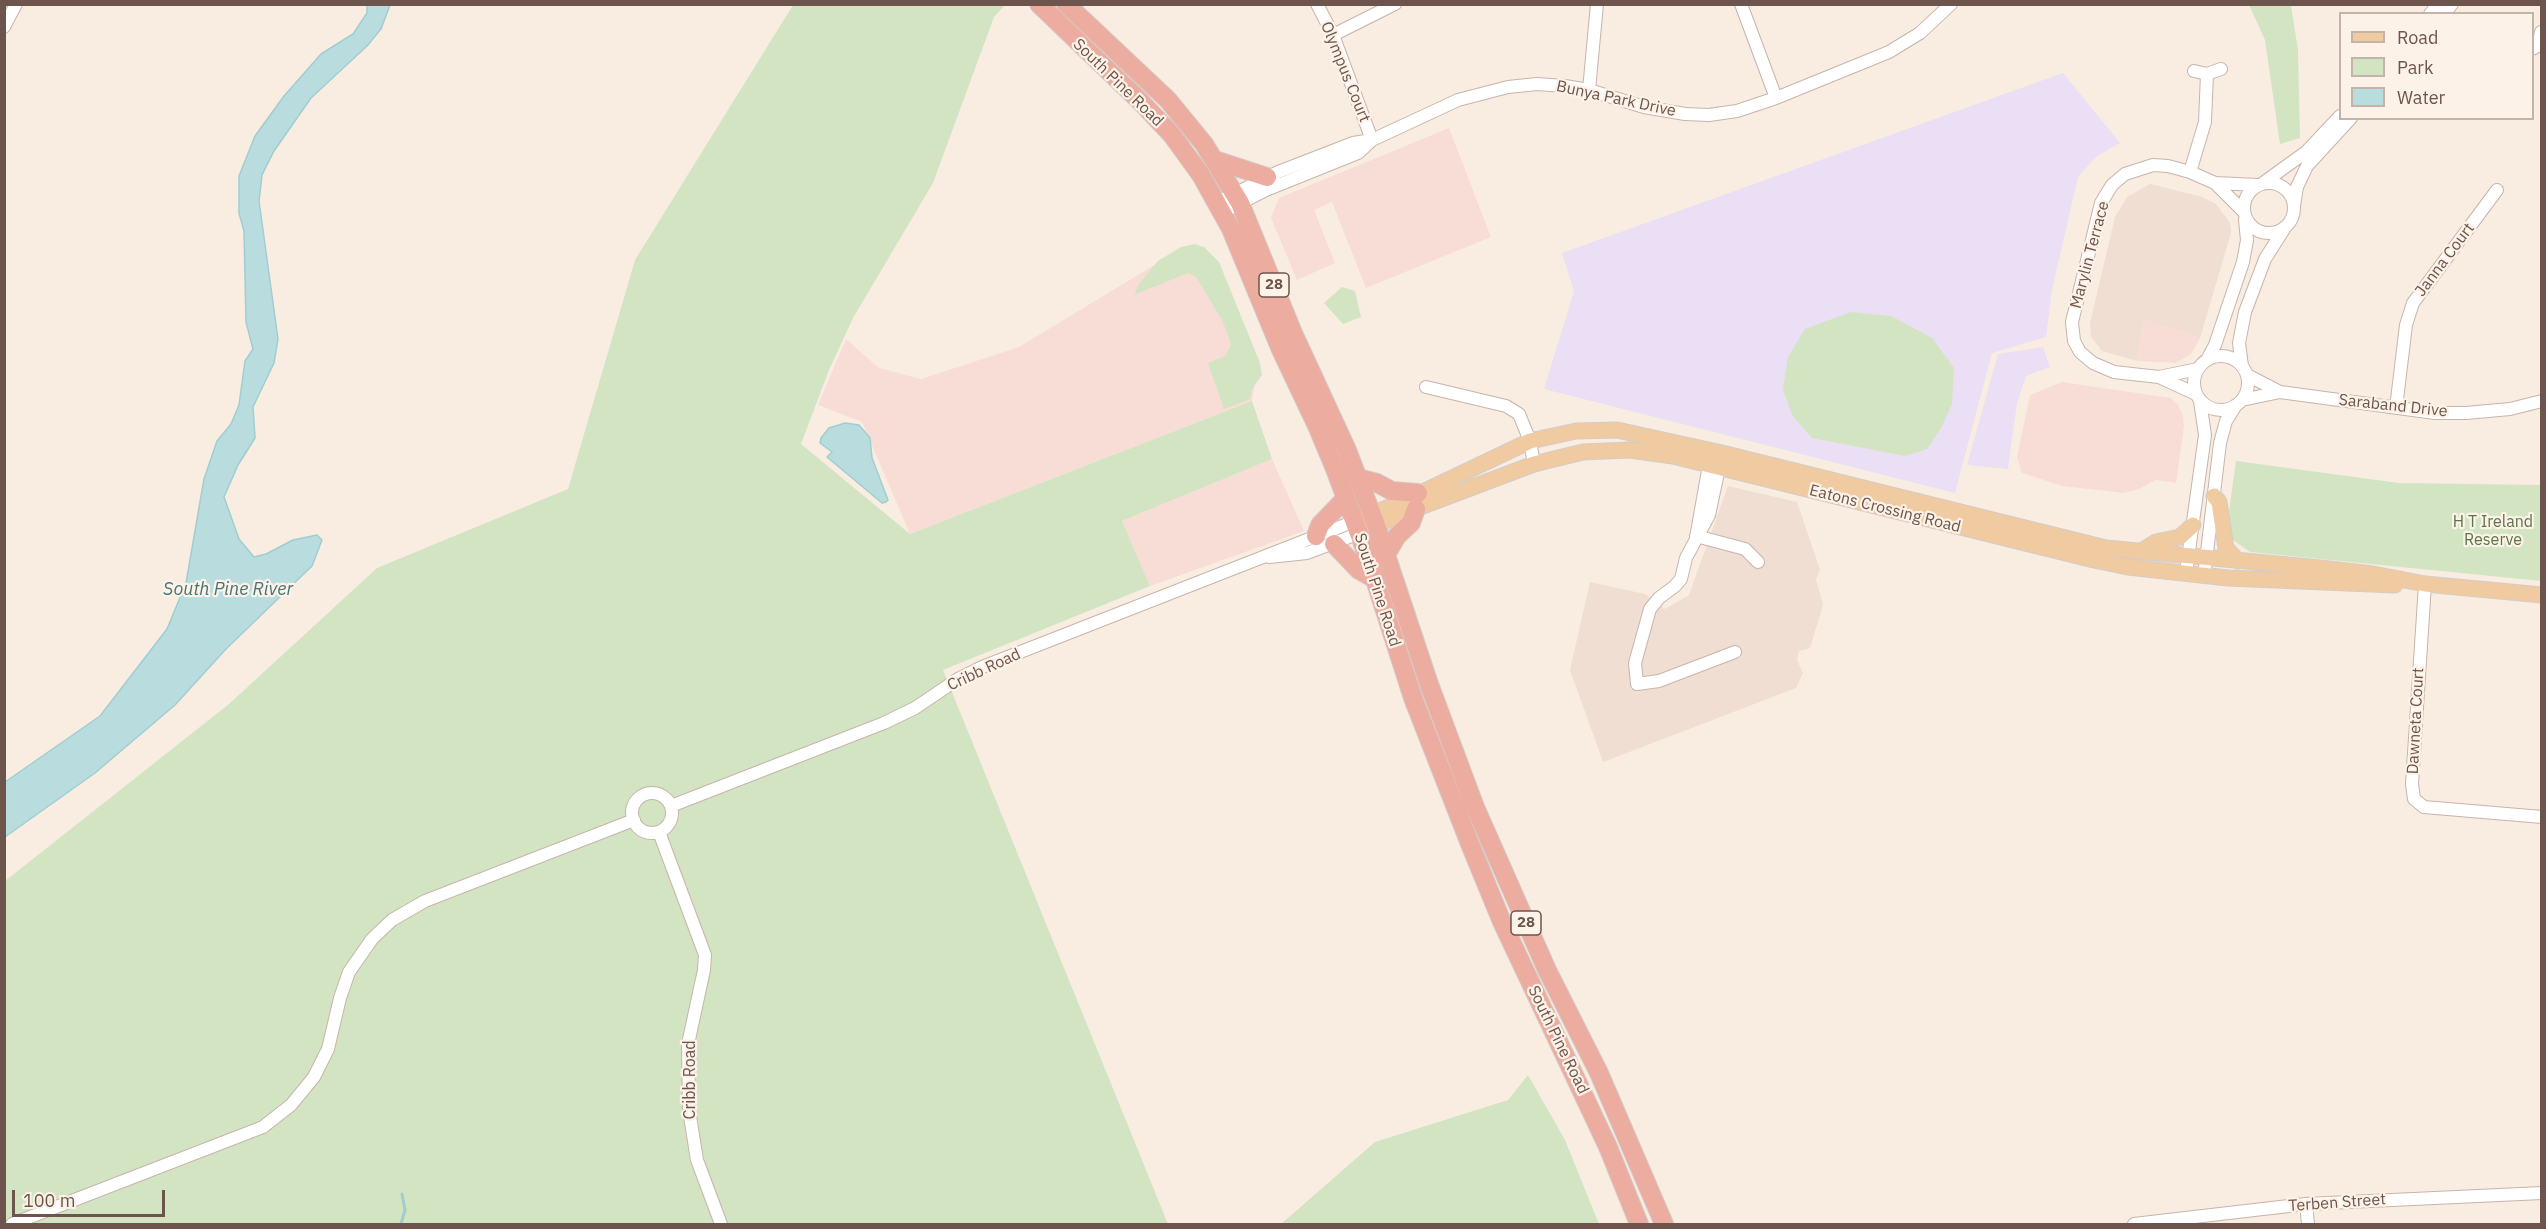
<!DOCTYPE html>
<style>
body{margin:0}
#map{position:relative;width:2546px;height:1229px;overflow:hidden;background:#f9ede2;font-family:"IBM Plex Sans",sans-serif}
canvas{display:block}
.frame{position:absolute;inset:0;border:6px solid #6d544c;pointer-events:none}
.legend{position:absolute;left:2339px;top:12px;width:195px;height:108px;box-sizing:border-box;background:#fcf2e7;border:2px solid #c3b3a9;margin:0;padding:8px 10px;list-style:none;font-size:18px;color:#6d544c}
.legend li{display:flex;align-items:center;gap:12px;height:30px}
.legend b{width:30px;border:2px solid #c3b3a9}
.scale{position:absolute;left:12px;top:1190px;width:153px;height:27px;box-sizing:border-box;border:3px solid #6d544c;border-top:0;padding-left:8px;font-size:18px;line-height:21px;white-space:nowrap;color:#6d544c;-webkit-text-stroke:4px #fcf2e7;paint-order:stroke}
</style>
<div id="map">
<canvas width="2546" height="1229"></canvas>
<div class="frame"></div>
<ul class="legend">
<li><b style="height:8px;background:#f0cba1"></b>Road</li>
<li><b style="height:16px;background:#d3e4c2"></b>Park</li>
<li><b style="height:16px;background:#b9dddf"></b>Water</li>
</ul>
<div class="scale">100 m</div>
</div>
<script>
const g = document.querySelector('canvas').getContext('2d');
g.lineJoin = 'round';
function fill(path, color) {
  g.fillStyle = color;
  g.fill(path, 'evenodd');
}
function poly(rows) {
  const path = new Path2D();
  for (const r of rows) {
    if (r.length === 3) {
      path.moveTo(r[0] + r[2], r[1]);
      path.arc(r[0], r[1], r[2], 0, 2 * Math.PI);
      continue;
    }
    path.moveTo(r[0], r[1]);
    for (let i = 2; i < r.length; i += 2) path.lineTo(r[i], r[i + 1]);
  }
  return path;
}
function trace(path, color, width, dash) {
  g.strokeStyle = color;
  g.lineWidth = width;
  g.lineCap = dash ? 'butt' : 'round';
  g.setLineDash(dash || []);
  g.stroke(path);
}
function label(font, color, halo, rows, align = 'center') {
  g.font = font + ' "IBM Plex Sans",sans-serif';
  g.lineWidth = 4.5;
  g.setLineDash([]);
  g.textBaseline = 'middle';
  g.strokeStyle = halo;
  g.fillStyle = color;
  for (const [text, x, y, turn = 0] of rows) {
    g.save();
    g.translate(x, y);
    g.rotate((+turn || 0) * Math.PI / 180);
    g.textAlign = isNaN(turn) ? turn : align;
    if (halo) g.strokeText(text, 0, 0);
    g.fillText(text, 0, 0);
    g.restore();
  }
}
const residential = poly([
 [2150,184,2202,197,2216,204,2230,223,2231,233,2200,338,2144,320,2137,361,2102,351,2091,337,2090,323,2115,217,2127,197],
 [1728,486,1797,502,1820,570,1816,579,1823,605,1810,648,1799,651,1797,660,1803,673,1796,688,1603,762,1570,670,1590,582,1645,594,1665,609,1689,595]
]);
const commercial = poly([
 [1449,128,1491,237,1366,288,1332,202,1314,210,1335,263,1297,280,1271,218,1279,198],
 [1179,250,1257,370,1252,401,910,534,862,422,818,405,846,339,879,368,921,379,1019,347],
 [2144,320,2197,337,2200,338,2191,354,2176,363,2137,361],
 [2062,382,2171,398,2178,405,2183,415,2184,426,2176,483,2156,480,2139,489,2123,493,2062,486,2022,473,2017,457,2030,395],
 [1272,459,1304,531,1150,586,1122,521]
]);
const education = poly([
 [2063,73,2120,143,2097,156,2078,177,2052,290,2046,337,1992,353,1955,493,1544,389,1574,291,1562,253],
 [2043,347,2050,367,2026,376,2017,403,2008,469,1967,465,1998,354]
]);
const green = poly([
 [793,5,1005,5,994,17,933,183,853,318,829,370,801,444,910,534,1252,401,1272,459,1122,521,1150,586,943,670,1168,1224,5,1224,5,881,229,704,377,568,568,489,635,260],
 [2249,5,2291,5,2298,50,2300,138,2280,144,2265,40],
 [1195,244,1204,247,1219,262,1260,363,1262,375,1252,389,1250,399,1224,409,1208,363,1225,356,1231,346,1230,340,1222,320,1196,277,1188,273,1134,295,1139,284,1158,261,1181,247],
 [1342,287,1355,291,1361,317,1343,324,1324,303],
 [1851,312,1891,316,1932,338,1954,368,1952,404,1941,428,1927,449,1905,456,1812,438,1793,416,1783,390,1788,357,1805,329],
 [2236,461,2399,483,2541,485,2541,581,2250,552,2233,540,2231,533,2229,511],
 [1528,1075,1565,1140,1599,1224,1281,1224,1375,1142,1508,1100]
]);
const water = poly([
 [367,5,390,5,381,29,367,46,311,98,274,151,262,175,259,201,278,339,274,363,253,407,255,438,238,465,224,497,239,539,254,557,266,554,293,540,317,535,322,540,312,566,226,649,175,705,95,773,5,837,5,782,100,716,167,629,186,583,204,479,217,441,231,424,239,405,245,361,253,349,246,322,244,231,239,213,239,176,255,136,284,96,321,54,353,34,367,13,367,5],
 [845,423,859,425,870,438,872,458,888,500,886,502,882,503,827,457,832,452,820,443,821,438,829,428,845,423]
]);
const stream = poly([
 [401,1224,405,1210,402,1194]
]);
const minor = poly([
 [1317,4,1333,35,1372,140],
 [1741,4,1776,98],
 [2430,14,2438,4],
 [2444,14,2452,4],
 [4,27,16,4],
 [1333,35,1395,4],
 [2532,49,2538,46,2541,32],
 [2194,71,2207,74,2221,69],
 [1589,90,1597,4],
 [2190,172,2205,122,2207,74],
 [2269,208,25],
 [2215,183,2244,212],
 [2263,183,2306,152,2340,116],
 [1218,202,1278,172,1353,143,1372,140,1458,100,1508,87,1537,84,1565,86,1589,90,1644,107,1685,114,1709,115,1737,111,1776,98,1889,52,1920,33,1951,4],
 [2294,206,2297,187,2307,166,2351,118],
 [1223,212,1266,190,1358,153,1372,140],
 [2221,383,27],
 [2207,360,2215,345,2243,262,2247,240,2245,220],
 [2242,366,2239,343,2245,312,2265,259,2284,229],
 [2198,369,2159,377,2114,372,2093,363,2080,352,2074,341,2072,322,2101,203,2112,185,2125,174,2153,165,2168,166,2190,172,2215,183,2258,185],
 [2247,375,2280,392,2435,413,2466,413,2510,409,2542,401],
 [2159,377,2196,394],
 [1426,387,1506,406,1519,414,1530,441,1534,464],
 [2242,400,2280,392],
 [2396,408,2406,325,2413,303,2497,190],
 [1719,468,1709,515,1686,558,1681,579,1675,586,1659,598,1650,609,1635,663,1637,684,1659,681,1735,652],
 [1697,532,1709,465],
 [1696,536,1745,549,1758,562],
 [1269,557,1307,553,1360,533],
 [2187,565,2205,435,2200,401],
 [2204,577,2220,443,2226,421,2236,405],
 [2425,584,2412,784,2414,799,2424,807,2542,817],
 [652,813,20],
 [671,806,884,723,915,708,958,679,982,667,1355,521],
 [659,832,705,955,704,970,688,1044,689,1110,697,1160,721,1224],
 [2306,1204,2308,1224],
 [12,1224,263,1127,291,1105,314,1077,328,1049,340,998,349,972,372,939,392,920,425,901,634,820],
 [2134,1224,2306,1204,2542,1193]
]);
const major = poly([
 [2214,496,2219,502,2226,548,2238,561],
 [1362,518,1402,502,1530,441,1576,431,1617,430,1722,453,2106,548,2320,568,2373,574,2425,584,2542,595],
 [1360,533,1399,515,1534,464,1583,452,1630,450,1673,456,2094,560,2128,567,2228,578,2395,585],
 [2140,552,2156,542,2180,537,2193,525]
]);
const highway = poly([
 [1039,4,1141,102,1172,135,1201,175,1231,229,1281,350,1317,426,1335,469,1366,552,1413,698,1470,844,1502,922,1608,1147,1639,1224],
 [1066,4,1168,100,1204,144,1240,203,1293,333,1347,450,1376,525,1429,684,1475,807,1547,970,1599,1073,1664,1224],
 [1215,160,1267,177],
 [1358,478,1377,483,1392,491,1418,493],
 [1316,536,1320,525,1346,498],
 [1334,544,1359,570,1375,579],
 [1387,553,1397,536,1411,523,1416,509]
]);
const shields = [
 [1274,285,30],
 [1526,923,30]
];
const shieldNames = [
 ["28",1274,285],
 ["28",1526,923]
];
const streetNames = [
 ["Olympus Court",1345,72,68],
 ["South Pine Road",1118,83,44],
 ["Bunya Park Drive",1616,99,12],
 ["Marylin Terrace",2090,255,-75],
 ["Janna Court",2445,260,-53],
 ["Saraband Drive",2393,406,6],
 ["Eatons Crossing Road",1885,509,14],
 ["South Pine Road",1377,590,72],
 ["Cribb Road",984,670,-25],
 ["Dawneta Court",2416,721,-87],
 ["South Pine Road",1558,1040,64],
 ["Cribb Road",690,1080,-90],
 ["Terben Street",2337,1203,-4]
];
const parkNames = [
 ["H T Ireland",2493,522],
 ["Reserve",2493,540]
];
const waterNames = [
 ["South Pine River",228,590]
];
fill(residential, '#efded1');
fill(commercial, '#f8ddd6');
fill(education, '#eadff4');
fill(green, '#d3e4c2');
fill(water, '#b9dddf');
trace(water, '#a1cdd0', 1.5);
trace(stream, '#a1cdd0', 3);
trace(minor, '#c7b4ab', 14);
trace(major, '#d3ccc9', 17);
trace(highway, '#d3ccc9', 20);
trace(minor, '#fff', 12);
trace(major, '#f0cba1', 15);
trace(highway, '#ecac9f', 18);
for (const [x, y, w] of shields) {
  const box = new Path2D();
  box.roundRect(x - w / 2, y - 12, w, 24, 4.5);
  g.fillStyle = '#fcf2e7';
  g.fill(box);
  trace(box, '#6d544c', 1.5);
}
label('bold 15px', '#6d544c', null, shieldNames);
label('16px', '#6d544c', '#fcf2e7', streetNames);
label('16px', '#5b7748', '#fcf2e7', parkNames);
label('italic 18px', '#457477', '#fcf2e7', waterNames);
</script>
